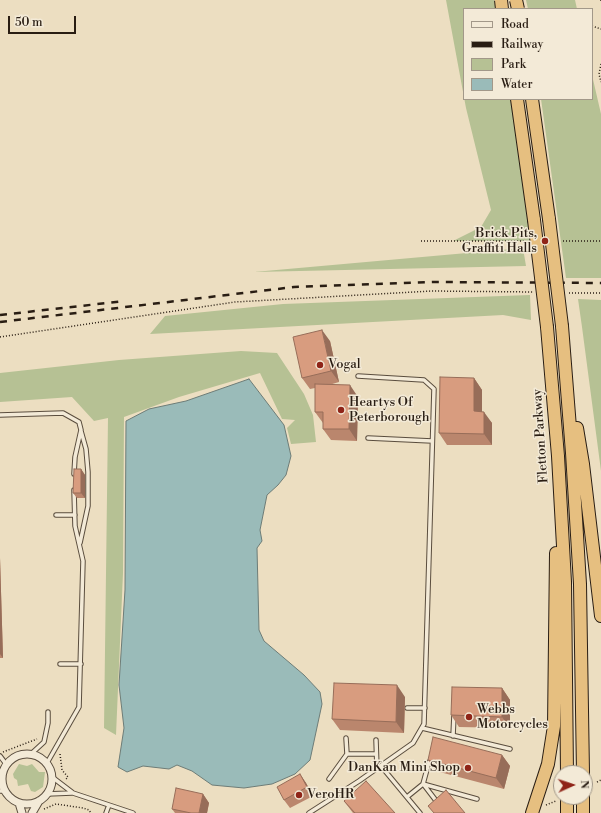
<!DOCTYPE html>
<style>
body{margin:0}
#map{position:relative;width:601px;height:813px;overflow:hidden;background:#ecdec1;font-family:"Libre Bodoni",serif}
canvas{display:block}
.legend{position:absolute;left:463px;top:8px;width:130px;height:92px;box-sizing:border-box;background:#f3ead7;border:1px solid #a29889;margin:0;padding:5px 7px;list-style:none;font-size:12px;color:#291d13}
.legend li{display:flex;align-items:center;gap:8px;height:20px}
.legend b{width:20px;border:1px solid #a29889}
.north{position:absolute;left:553px;top:765px;width:40px;height:40px;box-sizing:border-box;background:#f3ead7;border:1px solid #a29889;border-radius:50%;rotate:87deg;font-size:11px;font-weight:700;line-height:16px;text-align:center;color:#291d13}
.north::after{content:'';display:block;margin:auto;width:14px;height:18px;background:#8f2418;clip-path:polygon(50% 0,100% 100%,50% 72%,0 100%)}
.scale{position:absolute;left:8px;top:16px;width:68px;height:18px;box-sizing:border-box;border:2px solid #291d13;border-top:0;padding-left:5px;font-size:12px;line-height:14px;white-space:nowrap;color:#291d13;-webkit-text-stroke:3px #f3ead7;paint-order:stroke}
</style>
<div id="map">
<canvas width="601" height="813"></canvas>
<ul class="legend">
<li><b style="height:5px;background:#f3ead7"></b>Road</li>
<li><b style="height:5px;background:#291d13"></b>Railway</li>
<li><b style="height:11px;background:#b6c194"></b>Park</li>
<li><b style="height:11px;background:#9abbb9"></b>Water</li>
</ul>
<div class="north">N</div>
<div class="scale">50 m</div>
</div>
<script>
const g = document.querySelector('canvas').getContext('2d');
g.lineJoin = 'round';
function fill(path, color) {
  g.fillStyle = color;
  g.fill(path, 'evenodd');
}
function poly(rows) {
  const path = new Path2D();
  for (const r of rows) {
    if (r.length === 3) {
      path.moveTo(r[0] + r[2], r[1]);
      path.arc(r[0], r[1], r[2], 0, 2 * Math.PI);
      continue;
    }
    path.moveTo(r[0], r[1]);
    for (let i = 2; i < r.length; i += 2) path.lineTo(r[i], r[i + 1]);
  }
  return path;
}
function trace(path, color, width, dash) {
  g.strokeStyle = color;
  g.lineWidth = width;
  g.lineCap = dash ? 'butt' : 'round';
  g.setLineDash(dash || []);
  g.stroke(path);
}
function label(font, color, halo, rows, align = 'center') {
  g.font = font + ' "Libre Bodoni",serif';
  g.lineWidth = 3;
  g.setLineDash([]);
  g.textBaseline = 'middle';
  g.strokeStyle = halo;
  g.fillStyle = color;
  for (const [text, x, y, turn = 0] of rows) {
    g.save();
    g.translate(x, y);
    g.rotate((+turn || 0) * Math.PI / 180);
    g.textAlign = isNaN(turn) ? turn : align;
    if (halo) g.strokeText(text, 0, 0);
    g.fillText(text, 0, 0);
    g.restore();
  }
}
const green = poly([
 [446,0,494,0,496,9,464,9,464,99,511,99,531,241,453,241,481,227,491,210,466,108],
 [526,0,575,0,577,9,528,9],
 [592,75,601,114,601,278,566,278,541,99,592,99],
 [523,248,526,266,254,272],
 [530,295,531,320,503,315,150,334,165,316,283,304],
 [578,299,601,300,601,471,582,327],
 [241,351,277,353,304,394,313,415,316,442,291,444,287,428,295,420,282,419,260,373,179,397,124,417,123,573,116,735,104,728,108,418,94,421,72,397,0,402,0,373,119,360],
 [19,764,27,766,32,764,39,772,45,772,43,787,35,792,31,791,28,784,18,786,17,780,14,778,13,774]
]);
const water = poly([
 [249,379,284,425,291,456,286,475,278,485,267,495,260,530,262,541,257,548,259,630,264,641,304,675,320,692,322,704,310,760,295,774,272,784,244,788,212,785,192,771,177,765,169,769,143,766,127,772,118,767,124,728,119,685,125,590,126,421,149,409,186,401,249,379]
]);
const path = poly([
 [601,0,601,2],
 [592,26,601,29],
 [601,64,599,74,601,82],
 [421,241,525,241],
 [563,241,601,241],
 [569,293,601,293],
 [0,337,235,302,432,291,533,292],
 [3,752,37,739],
 [60,754,62,770,68,777,65,780],
 [597,782,601,780],
 [546,805,556,801],
 [44,809,56,804,83,808,89,810,91,813]
]);
const service = poly([
 [0,415,63,413,79,422,81,430,75,457,74,474],
 [368,438,432,441],
 [56,515,75,515],
 [80,543,88,506,88,472,86,449,81,431],
 [60,664,81,664],
 [407,708,425,708],
 [422,728,510,749],
 [453,736,454,715],
 [376,740,377,769],
 [31,754,44,742,48,723,48,712],
 [347,754,376,754],
 [0,756,6,764],
 [47,763,79,707,83,561,75,526,74,490],
 [381,766,420,813],
 [52,777,73,793,133,813],
 [329,779,347,754,346,738],
 [0,781,1,781],
 [423,784,477,799],
 [424,785,437,802],
 [0,791,4,791],
 [47,794,72,793],
 [407,797,423,784,429,762],
 [106,813,109,805],
 [309,813,359,781,413,743,424,724,434,389,424,380,358,376]
]);
const minor = poly([
 [27,779,25],
 [19,803,22,813],
 [32,813,39,801]
]);
const trunk = poly([
 [517,99,534,220],
 [532,99,549,219],
 [562,326,572,453,580,584,583,773],
 [547,327,558,456,565,582,567,773],
 [577,428,583,464,601,616],
 [567,797,567,813],
 [532,813,548,764,554,726,556,553],
 [583,813,583,797]
]);
const rail = poly([
 [0,315,125,301],
 [0,322,294,287,434,282,601,283]
]);
const trunkBridge = poly([
 [501,0,502,9],
 [516,0,518,9],
 [549,219,562,326],
 [534,220,547,327]
]);
const wall = poly([
 [330,341,339,382,329,385,358,397,357,441,331,440,323,429,323,423,315,412,315,388,310,389,302,378],
 [474,378,482,390,482,412,492,423,492,445,447,445,439,433],
 [81,469,85,475,85,498,77,498,73,493],
 [0,558,3,658,0,658],
 [502,688,510,700,510,728,459,727,451,715],
 [405,697,404,733,340,730,332,719],
 [502,755,510,766,504,789,436,771,428,760],
 [300,774,306,783,313,796,290,808,284,800],
 [203,794,209,803,207,813,175,813,172,809],
 [344,801,395,813,353,813]
]);
const shadedWall = poly([
 [322,330,330,341,339,382,331,371],
 [474,378,482,390,482,423,474,411],
 [350,385,358,397,357,441,349,429],
 [484,412,492,423,492,445,484,434],
 [81,469,85,475,85,498,81,493],
 [0,558,3,658,0,654],
 [397,685,405,697,404,733,396,722],
 [502,688,510,700,510,728,502,717],
 [502,755,510,766,504,789,496,778],
 [300,774,306,783,313,796,307,787],
 [203,794,209,803,207,813,199,813]
]);
const building = poly([
 [322,330,331,371,302,378,293,337,322,330],
 [440,377,474,378,474,411,484,412,484,434,439,433,440,377],
 [315,384,350,385,349,429,323,429,323,412,315,412,315,384],
 [74,469,81,469,81,493,73,493,74,469],
 [334,683,397,685,396,722,332,719,334,683],
 [452,687,502,688,502,717,451,715,452,687],
 [433,737,502,755,496,778,428,760,433,737],
 [300,774,307,787,284,800,277,787,300,774],
 [366,781,395,813,355,813,344,801,366,781],
 [176,788,203,794,199,813,191,813,172,809,176,788],
 [446,790,465,813,434,813,428,806,446,790]
]);
const markers = [
 [545,241,4,"#8f2418"],
 [320,365,4,"#8f2418"],
 [341,410,4,"#8f2418"],
 [469,717,4,"#8f2418"],
 [468,768,4,"#8f2418"],
 [299,795,4,"#8f2418"]
];
const poiNames = [
 ["Brick Pits,",537,234,"right"],
 ["Graffiti Halls",537,249,"right"],
 ["Vogal",328,365],
 ["Heartys Of",349,403],
 ["Peterborough",349,418],
 ["Webbs",477,710],
 ["Motorcycles",477,725],
 ["DanKan Mini Shop",460,768,"right"],
 ["VeroHR",307,795]
];
const streetNames = [
 ["Fletton Parkway",541,436,-94]
];
fill(green, '#b6c194');
fill(water, '#9abbb9');
trace(water, '#6d7c77', 1);
trace(service, '#5a4d3e', 5.5);
trace(minor, '#5a4d3e', 9);
trace(trunk, '#291d13', 14);
trace(path, '#291d13', 1.5, [1, 2]);
trace(service, '#f3ead7', 3.5);
trace(minor, '#f3ead7', 7);
trace(trunk, '#e6bf80', 12);
trace(rail, '#291d13', 2.5, [7, 7]);
trace(trunkBridge, '#291d13', 14, []);
trace(trunkBridge, '#e6bf80', 12);
fill(wall, '#ba866d');
fill(shadedWall, '#976d59');
fill(building, '#d89c7f');
trace(building, '#976d59', 1);
for (const [x, y, r, color] of markers) {
  const dot = new Path2D();
  dot.arc(x, y, r, 0, 2 * Math.PI);
  g.fillStyle = color;
  g.fill(dot);
  trace(dot, '#f3ead7', 1.5);
}
label('13px', '#291d13', '#f3ead7', poiNames, 'left');
label('13px', '#291d13', '#f3ead7', streetNames);
</script>
